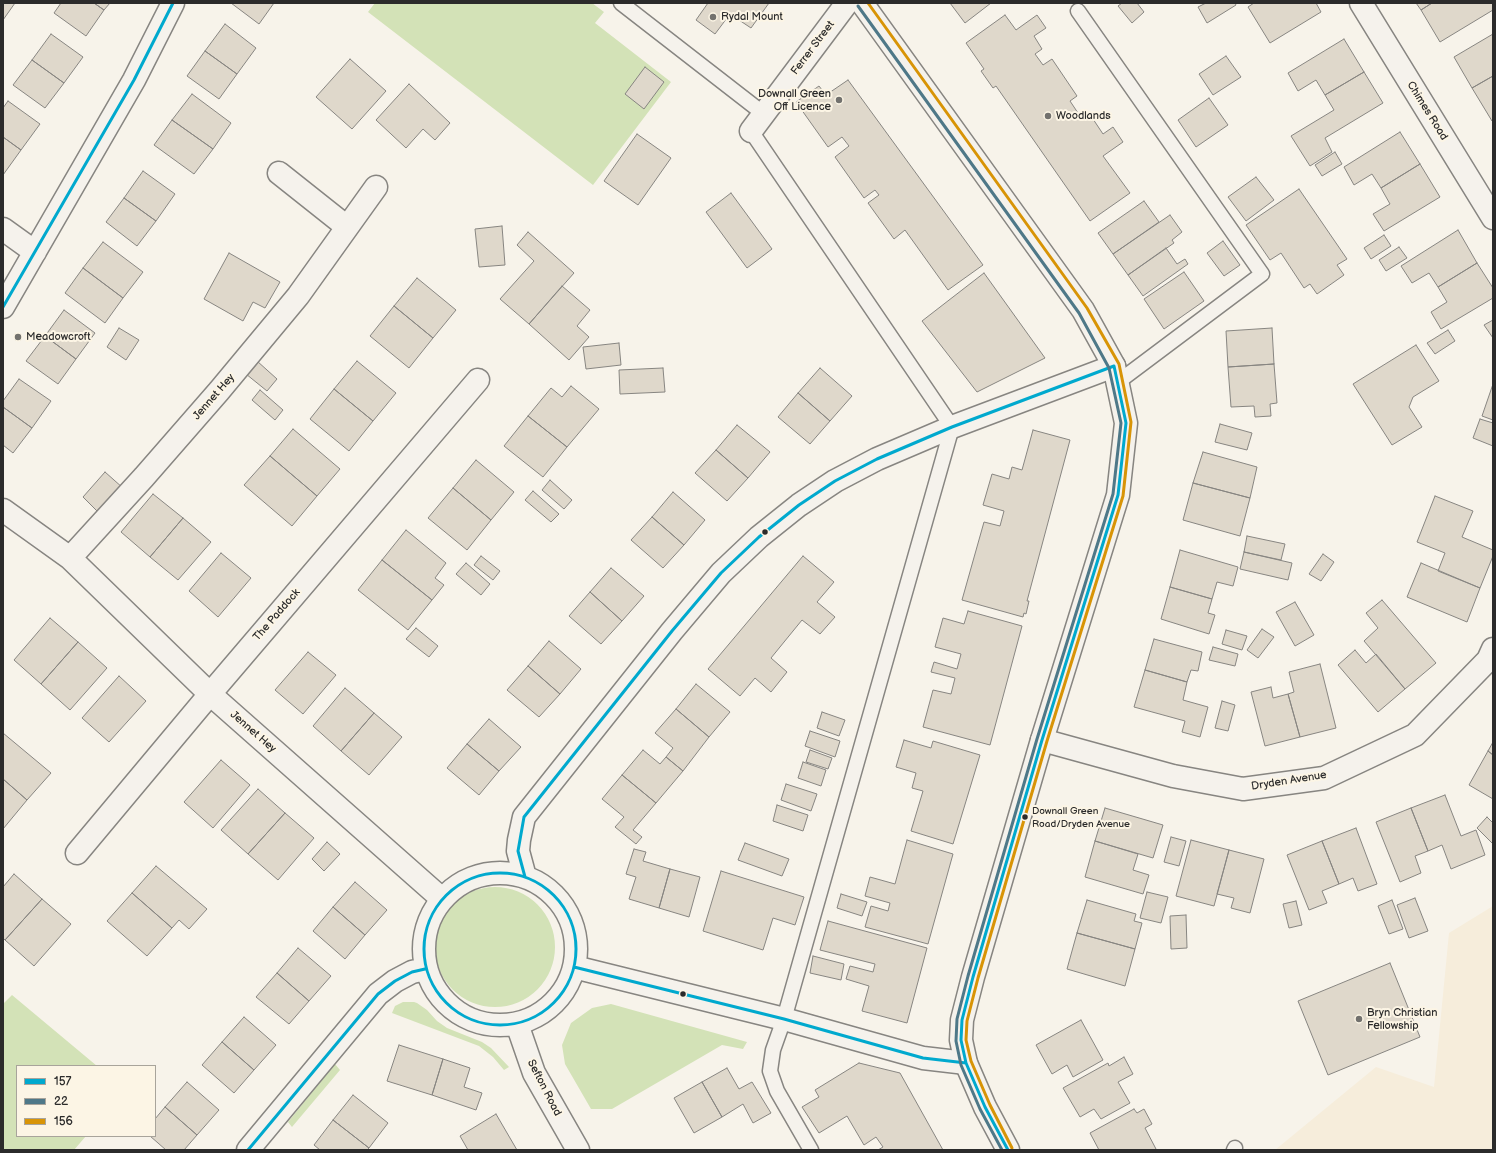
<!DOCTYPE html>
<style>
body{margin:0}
#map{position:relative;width:1496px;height:1153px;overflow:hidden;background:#f7f3ea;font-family:"Balsamiq Sans",sans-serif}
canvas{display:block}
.frame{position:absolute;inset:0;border:4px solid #2b2b2b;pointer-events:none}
.legend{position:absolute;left:16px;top:1065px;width:140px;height:72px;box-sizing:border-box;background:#fcf5e5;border:1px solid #a8a49b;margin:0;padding:5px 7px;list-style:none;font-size:12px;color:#2b2b2b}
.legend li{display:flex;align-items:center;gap:8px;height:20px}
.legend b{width:20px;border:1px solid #a8a49b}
</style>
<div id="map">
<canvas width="1496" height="1153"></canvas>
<div class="frame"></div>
<ul class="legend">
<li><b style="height:5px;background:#00a9ce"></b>157</li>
<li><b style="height:5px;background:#4e7888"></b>22</li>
<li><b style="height:5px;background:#d89406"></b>156</li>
</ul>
</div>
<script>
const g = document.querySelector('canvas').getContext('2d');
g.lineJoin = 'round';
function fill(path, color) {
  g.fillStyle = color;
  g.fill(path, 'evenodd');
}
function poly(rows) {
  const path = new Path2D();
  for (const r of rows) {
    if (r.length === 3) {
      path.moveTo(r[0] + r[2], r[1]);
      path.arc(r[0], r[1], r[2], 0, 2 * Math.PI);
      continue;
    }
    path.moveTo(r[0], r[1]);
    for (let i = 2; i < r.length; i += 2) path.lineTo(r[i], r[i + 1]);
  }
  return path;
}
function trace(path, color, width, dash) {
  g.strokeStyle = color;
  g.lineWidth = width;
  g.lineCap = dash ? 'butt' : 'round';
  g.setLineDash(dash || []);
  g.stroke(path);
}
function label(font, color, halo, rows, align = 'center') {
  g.font = font + ' "Balsamiq Sans",sans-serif';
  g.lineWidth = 4;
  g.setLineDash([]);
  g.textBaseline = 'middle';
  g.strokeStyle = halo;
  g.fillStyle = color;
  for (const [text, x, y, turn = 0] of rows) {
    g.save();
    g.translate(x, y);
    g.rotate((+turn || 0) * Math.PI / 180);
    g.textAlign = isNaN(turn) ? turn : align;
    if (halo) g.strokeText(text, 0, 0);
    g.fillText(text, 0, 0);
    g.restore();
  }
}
const built = poly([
 [1493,906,1493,1150,1275,1150,1376,1067,1434,1087,1449,933]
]);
const green = poly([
 [375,3,592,3,604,12,595,23,671,82,593,185,368,12],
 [495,947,60],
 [12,995,97,1066,17,1066,17,1136,86,1136,74,1150,3,1150,3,1004],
 [403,1002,414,1002,417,1003,427,1010,437,1021,447,1028,482,1042,491,1048,509,1067,504,1070,493,1057,479,1046,392,1013,395,1006],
 [611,1004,747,1042,743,1049,722,1045,612,1109,591,1109,565,1064,562,1045,571,1023,592,1008],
 [335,1064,340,1070,292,1127,288,1122]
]);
const building = poly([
 [3,3,15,3,3,20,3,3],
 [61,3,94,3,104,10,86,36,54,13,61,3],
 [94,3,110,3,104,10,94,3],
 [231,3,274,3,259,24,231,3],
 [708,3,769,3,751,28,730,14,715,34,696,20,708,3],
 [950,3,991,3,965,23,950,3],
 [1122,3,1137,3,1144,12,1132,23,1118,6,1122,3],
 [1206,3,1235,3,1236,5,1207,23,1198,7,1206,3],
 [1254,3,1316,3,1321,12,1270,43,1248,7,1254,3],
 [1416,3,1432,3,1421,10,1416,3],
 [1432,3,1493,3,1493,10,1440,42,1421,10,1432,3],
 [1005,15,1016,30,1037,15,1046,28,1034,36,1042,49,1035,54,1043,65,1052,59,1077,96,1070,101,1082,119,1089,113,1103,134,1113,127,1123,142,1103,156,1130,193,1090,221,996,86,993,88,981,71,984,69,966,43,1005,15],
 [225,24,256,48,237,74,205,51,225,24],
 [51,34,83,57,64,83,32,60,51,34],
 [1493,34,1493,76,1472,88,1454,57,1493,34],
 [1344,39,1364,72,1325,95,1316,80,1298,91,1288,73,1344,39],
 [205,51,237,74,219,99,187,76,205,51],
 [1226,56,1241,77,1213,95,1199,74,1226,56],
 [350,59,386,91,352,129,316,97,350,59],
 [32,60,64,83,45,108,13,85,32,60],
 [645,67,664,82,644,109,625,94,645,67],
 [1364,72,1383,103,1325,138,1332,152,1310,166,1291,136,1334,110,1325,95,1364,72],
 [1493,76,1493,121,1492,121,1472,88,1493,76],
 [848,80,983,265,948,290,905,230,894,239,868,203,879,195,875,190,864,198,835,157,849,146,842,137,828,147,796,102,819,86,826,95,848,80],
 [409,84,450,123,435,140,423,129,406,148,376,120,409,84],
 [192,94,231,123,213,149,172,120,192,94],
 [1209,98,1228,125,1196,147,1178,120,1209,98],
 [8,101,40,124,21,150,3,137,3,108,8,101],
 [172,120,213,149,194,174,154,145,172,120],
 [1400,132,1420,164,1381,188,1372,174,1354,185,1344,167,1400,132],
 [637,134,671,158,638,205,604,181,637,134],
 [3,137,21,150,3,175,3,137],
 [1335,152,1342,164,1322,176,1315,165,1335,152],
 [1420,164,1440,197,1384,231,1373,214,1390,204,1381,188,1420,164],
 [143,171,175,194,156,221,124,198,143,171],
 [1256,177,1274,200,1246,221,1228,197,1256,177],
 [1299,189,1347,259,1337,265,1344,275,1317,294,1310,284,1304,288,1281,253,1270,260,1246,225,1299,189],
 [731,193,772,249,747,268,706,212,731,193],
 [124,198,156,221,137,246,106,222,124,198],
 [1144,201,1159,222,1113,254,1098,233,1144,201],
 [1170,215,1182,232,1172,240,1174,243,1128,275,1113,254,1170,215],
 [502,226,505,265,479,267,475,229,502,226],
 [1458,230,1477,263,1438,287,1429,273,1412,283,1401,266,1458,230],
 [528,232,574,273,529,324,500,299,534,261,517,245,528,232],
 [1384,235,1391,246,1371,259,1364,248,1384,235],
 [1223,241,1240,265,1224,276,1207,253,1223,241],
 [103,242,143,272,123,298,83,268,103,242],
 [1399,247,1407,258,1386,271,1379,260,1399,247],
 [1166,248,1177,264,1185,259,1188,264,1143,296,1128,275,1166,248],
 [229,253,280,282,265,308,253,302,243,321,204,299,229,253],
 [1477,263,1493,288,1493,298,1441,329,1431,312,1447,302,1438,287,1477,263],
 [83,268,123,298,105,323,65,293,83,268],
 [1184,272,1204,301,1164,329,1144,299,1184,272],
 [984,273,1045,358,977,392,922,321,984,273],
 [417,278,456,310,433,338,394,306,417,278],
 [562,286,590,310,577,326,589,337,569,360,529,324,562,286],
 [394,306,433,338,409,368,370,336,394,306],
 [64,310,95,333,76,359,45,336,64,310],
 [1493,320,1493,338,1484,325,1493,320],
 [119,328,139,340,126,360,107,347,119,328],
 [1272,328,1274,364,1228,367,1226,331,1272,328],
 [1448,330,1455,341,1435,354,1427,343,1448,330],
 [45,336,76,359,58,384,26,361,45,336],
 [619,343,621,365,586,369,583,347,619,343],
 [1416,345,1439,381,1413,397,1409,407,1422,427,1392,445,1353,384,1416,345],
 [257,361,277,379,267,391,246,374,257,361],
 [357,361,396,393,373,421,334,389,357,361],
 [1274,364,1277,403,1270,404,1271,416,1255,417,1254,406,1231,407,1228,367,1274,364],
 [663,368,665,392,620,394,619,370,663,368],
 [820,368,852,396,830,421,798,393,820,368],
 [19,379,51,401,32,428,3,407,3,401,19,379],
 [1493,384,1493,420,1482,416,1493,384],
 [571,386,599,409,567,447,528,416,551,388,562,397,571,386],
 [334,389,373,421,349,451,310,419,334,389],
 [260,390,283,410,275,420,252,400,260,390],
 [798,393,830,421,810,444,778,417,798,393],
 [3,407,32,428,13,453,3,445,3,407],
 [528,416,567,447,543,477,504,446,528,416],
 [1480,419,1493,423,1493,446,1473,438,1480,419],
 [1220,424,1252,433,1247,450,1215,442,1220,424],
 [737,425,770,452,748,478,716,450,737,425],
 [293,429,340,469,317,496,270,456,293,429],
 [1033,430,1070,440,1027,601,1029,601,1026,614,1024,613,1023,617,962,600,984,522,1000,526,1004,511,983,505,992,474,1009,479,1012,467,1022,470,1033,430],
 [716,450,748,478,727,501,695,473,716,450],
 [1203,452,1257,467,1250,498,1193,483,1203,452],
 [270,456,317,496,292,526,244,485,270,456],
 [476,460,514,492,491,520,453,488,476,460],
 [105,472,123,488,100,514,83,497,105,472],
 [550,480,572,500,564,509,542,490,550,480],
 [1193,483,1250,498,1240,536,1183,520,1193,483],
 [453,488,491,520,467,550,428,518,453,488],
 [533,491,559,514,551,522,525,500,533,491],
 [673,492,705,520,684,545,652,517,673,492],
 [153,494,183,518,150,557,121,532,153,494],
 [1435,496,1473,511,1462,537,1493,550,1493,556,1480,588,1438,571,1445,553,1417,542,1435,496],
 [652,517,684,545,663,568,631,540,652,517],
 [183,518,211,542,178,580,150,557,183,518],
 [406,530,446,563,435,578,444,585,432,600,382,560,406,530],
 [1247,536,1285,544,1281,560,1244,552,1247,536],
 [1180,550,1238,567,1233,586,1217,582,1212,599,1170,587,1180,550],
 [1244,552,1292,563,1288,580,1240,569,1244,552],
 [221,553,251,578,218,617,189,591,221,553],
 [1323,554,1334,562,1321,581,1309,574,1323,554],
 [481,556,500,571,493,580,474,565,481,556],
 [803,556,834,582,817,602,835,617,820,634,802,620,771,658,787,672,771,692,755,678,740,696,708,669,803,556],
 [382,560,432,600,408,630,358,590,382,560],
 [466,563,490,584,481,595,456,574,466,563],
 [1421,563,1480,588,1467,622,1407,597,1421,563],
 [611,568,644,596,622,621,590,592,611,568],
 [1170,587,1212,599,1208,613,1215,615,1209,634,1161,619,1170,587],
 [590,592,622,621,601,644,569,616,590,592],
 [1382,600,1436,663,1405,689,1364,641,1378,628,1366,613,1382,600],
 [1295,602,1314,635,1295,646,1276,612,1295,602],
 [968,611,1022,626,990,745,923,727,933,690,951,694,955,678,931,672,934,662,957,669,961,654,935,647,943,618,964,624,968,611],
 [50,618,78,642,41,684,14,660,50,618],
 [416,628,438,646,429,657,406,639,416,628],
 [1262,629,1274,637,1258,658,1247,650,1262,629],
 [1226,630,1247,636,1242,650,1222,644,1226,630],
 [1154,639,1202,652,1198,671,1191,670,1187,682,1145,670,1154,639],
 [549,641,581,669,560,694,528,666,549,641],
 [78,642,107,668,70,710,41,684,78,642],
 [1213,647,1238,654,1235,666,1209,660,1213,647],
 [1355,650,1366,663,1376,654,1405,689,1378,712,1338,665,1355,650],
 [308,652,336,675,303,714,275,690,308,652],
 [1320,664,1336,728,1300,737,1288,694,1294,692,1289,672,1320,664],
 [528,666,560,694,539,717,507,690,528,666],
 [1145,670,1187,682,1183,700,1208,707,1200,737,1182,732,1185,721,1134,707,1145,670],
 [119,676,146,701,109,742,82,718,119,676],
 [696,684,730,712,709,737,676,709,696,684],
 [1271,687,1273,698,1288,694,1300,737,1265,746,1251,692,1271,687],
 [345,688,374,713,341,751,313,726,345,688],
 [1222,701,1235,705,1228,731,1215,728,1222,701],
 [676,709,709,737,683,771,666,757,673,748,655,733,676,709],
 [822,712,845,720,839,736,817,728,822,712],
 [374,713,402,737,369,775,341,751,374,713],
 [489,719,521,747,499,771,467,744,489,719],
 [810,731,840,741,835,757,805,746,810,731],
 [3,733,51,773,27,800,3,779,3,733],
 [904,740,931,748,933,741,980,755,953,844,911,831,923,791,912,788,916,773,896,767,904,740],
 [1493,742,1493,755,1488,751,1493,742],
 [467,744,499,771,479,795,447,768,467,744],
 [643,750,660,764,666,757,683,771,656,803,622,775,643,750],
 [810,750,832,758,828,769,806,762,810,750],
 [1488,751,1493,755,1493,799,1469,785,1488,751],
 [221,760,250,785,213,828,184,802,221,760],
 [803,762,826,770,821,786,798,778,803,762],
 [622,775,656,803,633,830,642,837,636,844,615,827,624,817,602,799,622,775],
 [3,779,27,800,3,829,3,779],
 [786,784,817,794,811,811,781,800,786,784],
 [258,789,285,813,248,854,221,830,258,789],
 [1445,795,1461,836,1476,830,1485,855,1451,869,1442,845,1428,851,1411,808,1445,795],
 [777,805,808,815,803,831,773,821,777,805],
 [1105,808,1163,825,1153,858,1095,841,1105,808],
 [1411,808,1428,851,1415,856,1421,873,1400,882,1376,822,1411,808],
 [285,813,314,838,278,880,248,854,285,813],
 [1487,817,1493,823,1493,844,1477,828,1487,817],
 [1356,828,1377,884,1358,891,1353,878,1339,884,1322,841,1356,828],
 [1171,837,1186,841,1179,866,1164,862,1171,837],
 [907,840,953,854,928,944,865,927,871,906,888,911,890,903,865,896,870,877,895,884,907,840],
 [1191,840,1229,850,1214,906,1176,896,1191,840],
 [1095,841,1138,854,1133,870,1149,875,1143,894,1085,877,1095,841],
 [1322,841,1339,884,1322,891,1327,903,1309,910,1287,855,1322,841],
 [327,842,340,854,324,871,312,859,327,842],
 [745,843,789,859,782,876,738,860,745,843],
 [634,849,646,852,643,861,670,869,659,908,629,899,636,877,626,874,634,849],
 [1229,850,1264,859,1250,913,1231,908,1234,898,1217,894,1229,850],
 [156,866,207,909,189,929,179,920,172,928,132,893,156,866],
 [670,869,700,877,689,917,659,908,670,869],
 [721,871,804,897,795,925,773,918,763,950,703,931,721,871],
 [14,874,42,899,5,940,3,938,3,887,14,874],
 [355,882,387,910,365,935,333,907,355,882],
 [1147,892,1168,897,1161,923,1140,918,1147,892],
 [132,893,172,928,147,956,107,921,132,893],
 [841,894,867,902,862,916,837,908,841,894],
 [1415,898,1428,931,1409,938,1397,905,1415,898],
 [42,899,71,924,34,966,5,940,42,899],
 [1087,900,1136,914,1134,921,1142,923,1135,949,1077,933,1087,900],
 [1392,900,1403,929,1389,934,1378,906,1392,900],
 [1296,901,1302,925,1289,928,1283,904,1296,901],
 [333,907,365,935,345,959,313,931,333,907],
 [1186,915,1187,948,1171,949,1170,916,1186,915],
 [828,921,927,948,907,1023,862,1011,869,986,846,979,850,966,873,972,875,964,820,950,828,921],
 [1077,933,1135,949,1125,986,1067,969,1077,933],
 [298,948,331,976,309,1001,277,973,298,948],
 [813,956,844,964,841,980,810,973,813,956],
 [1390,963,1420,1037,1328,1075,1298,1001,1390,963],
 [277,973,309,1001,289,1024,256,997,277,973],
 [244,1017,276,1045,254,1070,222,1042,244,1017],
 [1081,1020,1103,1060,1073,1077,1067,1065,1052,1074,1036,1045,1081,1020],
 [222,1042,254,1070,234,1093,202,1065,222,1042],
 [399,1045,443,1059,432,1095,387,1081,399,1045],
 [1124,1057,1133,1074,1118,1082,1130,1103,1101,1119,1094,1109,1080,1117,1063,1088,1108,1063,1109,1066,1124,1057],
 [443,1059,470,1068,464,1087,482,1093,476,1110,432,1095,443,1059],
 [859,1063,900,1073,943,1150,878,1150,883,1147,876,1137,864,1145,847,1116,819,1133,802,1107,819,1097,815,1090,859,1063],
 [727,1068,739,1089,752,1082,771,1113,753,1123,743,1104,722,1117,702,1082,727,1068],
 [187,1082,219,1110,197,1135,165,1107,187,1082],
 [702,1082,722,1117,694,1133,674,1098,702,1082],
 [353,1095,388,1123,369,1148,333,1120,353,1095],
 [165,1107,197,1135,184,1150,166,1150,150,1136,155,1136,155,1119,165,1107],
 [1134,1109,1137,1113,1144,1109,1152,1124,1145,1128,1156,1149,1154,1150,1099,1150,1090,1133,1134,1109],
 [496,1114,517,1150,468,1150,460,1136,496,1114],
 [333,1120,369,1148,367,1150,320,1150,314,1145,333,1120]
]);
const lane = poly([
 [621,3,764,114],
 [1078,11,1262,274,1118,382],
 [751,131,952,427,784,1019,773,1050,770,1071,777,1091,811,1150],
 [1234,1150,1235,1148]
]);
const street = poly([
 [1361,3,1493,218],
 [751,131,847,3],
 [279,173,347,227],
 [3,229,35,252],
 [3,307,134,80,173,3],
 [3,510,70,558,210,694,442,899],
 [70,558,144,477,219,391,298,296,376,187],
 [1042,740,1173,776,1243,789,1324,778,1415,735,1488,660,1493,649],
 [77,853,210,694,478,380],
 [500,949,76],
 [525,877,518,851,519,840,524,817,672,631,721,573,759,537,799,505,835,481,877,459,952,427,1114,366],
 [574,967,784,1019,923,1058,966,1063],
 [517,1024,534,1073,578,1150],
 [248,1150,378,994,395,981,412,972,425,969]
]);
const secondary = poly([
 [862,3,1083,310,1114,366,1126,423,1118,495,1042,740,973,977,962,1020,961,1040,966,1063,985,1107,1008,1150]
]);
const bus1 = poly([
 [3,307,134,80,173,3],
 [500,949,76],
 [525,877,518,851,524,817,672,631,721,573,759,537,799,505,835,481,877,459,952,427,1114,366,1126,423,1118,495,1042,740,973,977,962,1020,961,1040,966,1063,985,1107,1008,1150],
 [574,967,784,1019,923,1058,966,1063],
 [248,1150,378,994,395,981,412,972,425,969]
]);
const bus2 = poly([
 [858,6,1079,313,1109,368,1121,423,1113,494,1037,739,968,976,957,1019,956,1041,961,1065,980,1109,1002,1150]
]);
const bus3 = poly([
 [868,3,1087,308,1119,364,1131,422,1123,496,1047,741,978,978,967,1021,966,1040,971,1061,990,1105,1012,1148]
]);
const markers = [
 [713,17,4,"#72716e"],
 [839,100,4,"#72716e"],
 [1048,116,4,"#72716e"],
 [18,337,4,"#72716e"],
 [765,532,3.5,"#2b2b2b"],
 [1025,817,3.5,"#2b2b2b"],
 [683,994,3.5,"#2b2b2b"],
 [1359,1019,4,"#72716e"]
];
const busNames = [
 ["Downall Green",1032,811],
 ["Road/Dryden Avenue",1032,824]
];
const poiNames = [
 ["Rydal Mount",721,17],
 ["Downall Green",831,94,"right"],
 ["Off Licence",831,107,"right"],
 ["Woodlands",1056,116],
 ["Meadowcroft",26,337],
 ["Bryn Christian",1367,1013],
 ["Fellowship",1367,1026]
];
const streetNames = [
 ["Ferrer Street",813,48,-53],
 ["Chimes Road",1427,111,58],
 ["Jennet Hey",214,397,-49],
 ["The Paddock",277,615,-49],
 ["Jennet Hey",253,732,41],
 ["Dryden Avenue",1289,781,-9],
 ["Sefton Road",544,1088,63]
];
fill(built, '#f6eddb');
fill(green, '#d3e2b7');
fill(building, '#dfd8cb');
trace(building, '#878581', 1);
trace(lane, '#878581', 17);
trace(street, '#878581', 25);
trace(secondary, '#878581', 25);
trace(lane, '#f5f2ec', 14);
trace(street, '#f5f2ec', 22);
trace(secondary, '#f5f2ec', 22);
trace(bus1, '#00a9ce', 3);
trace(bus2, '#4e7888', 3);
trace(bus3, '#d89406', 3);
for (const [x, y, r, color] of markers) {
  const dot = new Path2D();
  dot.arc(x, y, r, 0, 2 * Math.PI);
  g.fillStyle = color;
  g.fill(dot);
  trace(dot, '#fcf5e5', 1.5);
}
label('10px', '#2b2b2b', '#fcf5e5', busNames, 'left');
label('11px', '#2b2b2b', '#fcf5e5', poiNames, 'left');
label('11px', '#2b2b2b', '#fcf5e5', streetNames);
</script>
